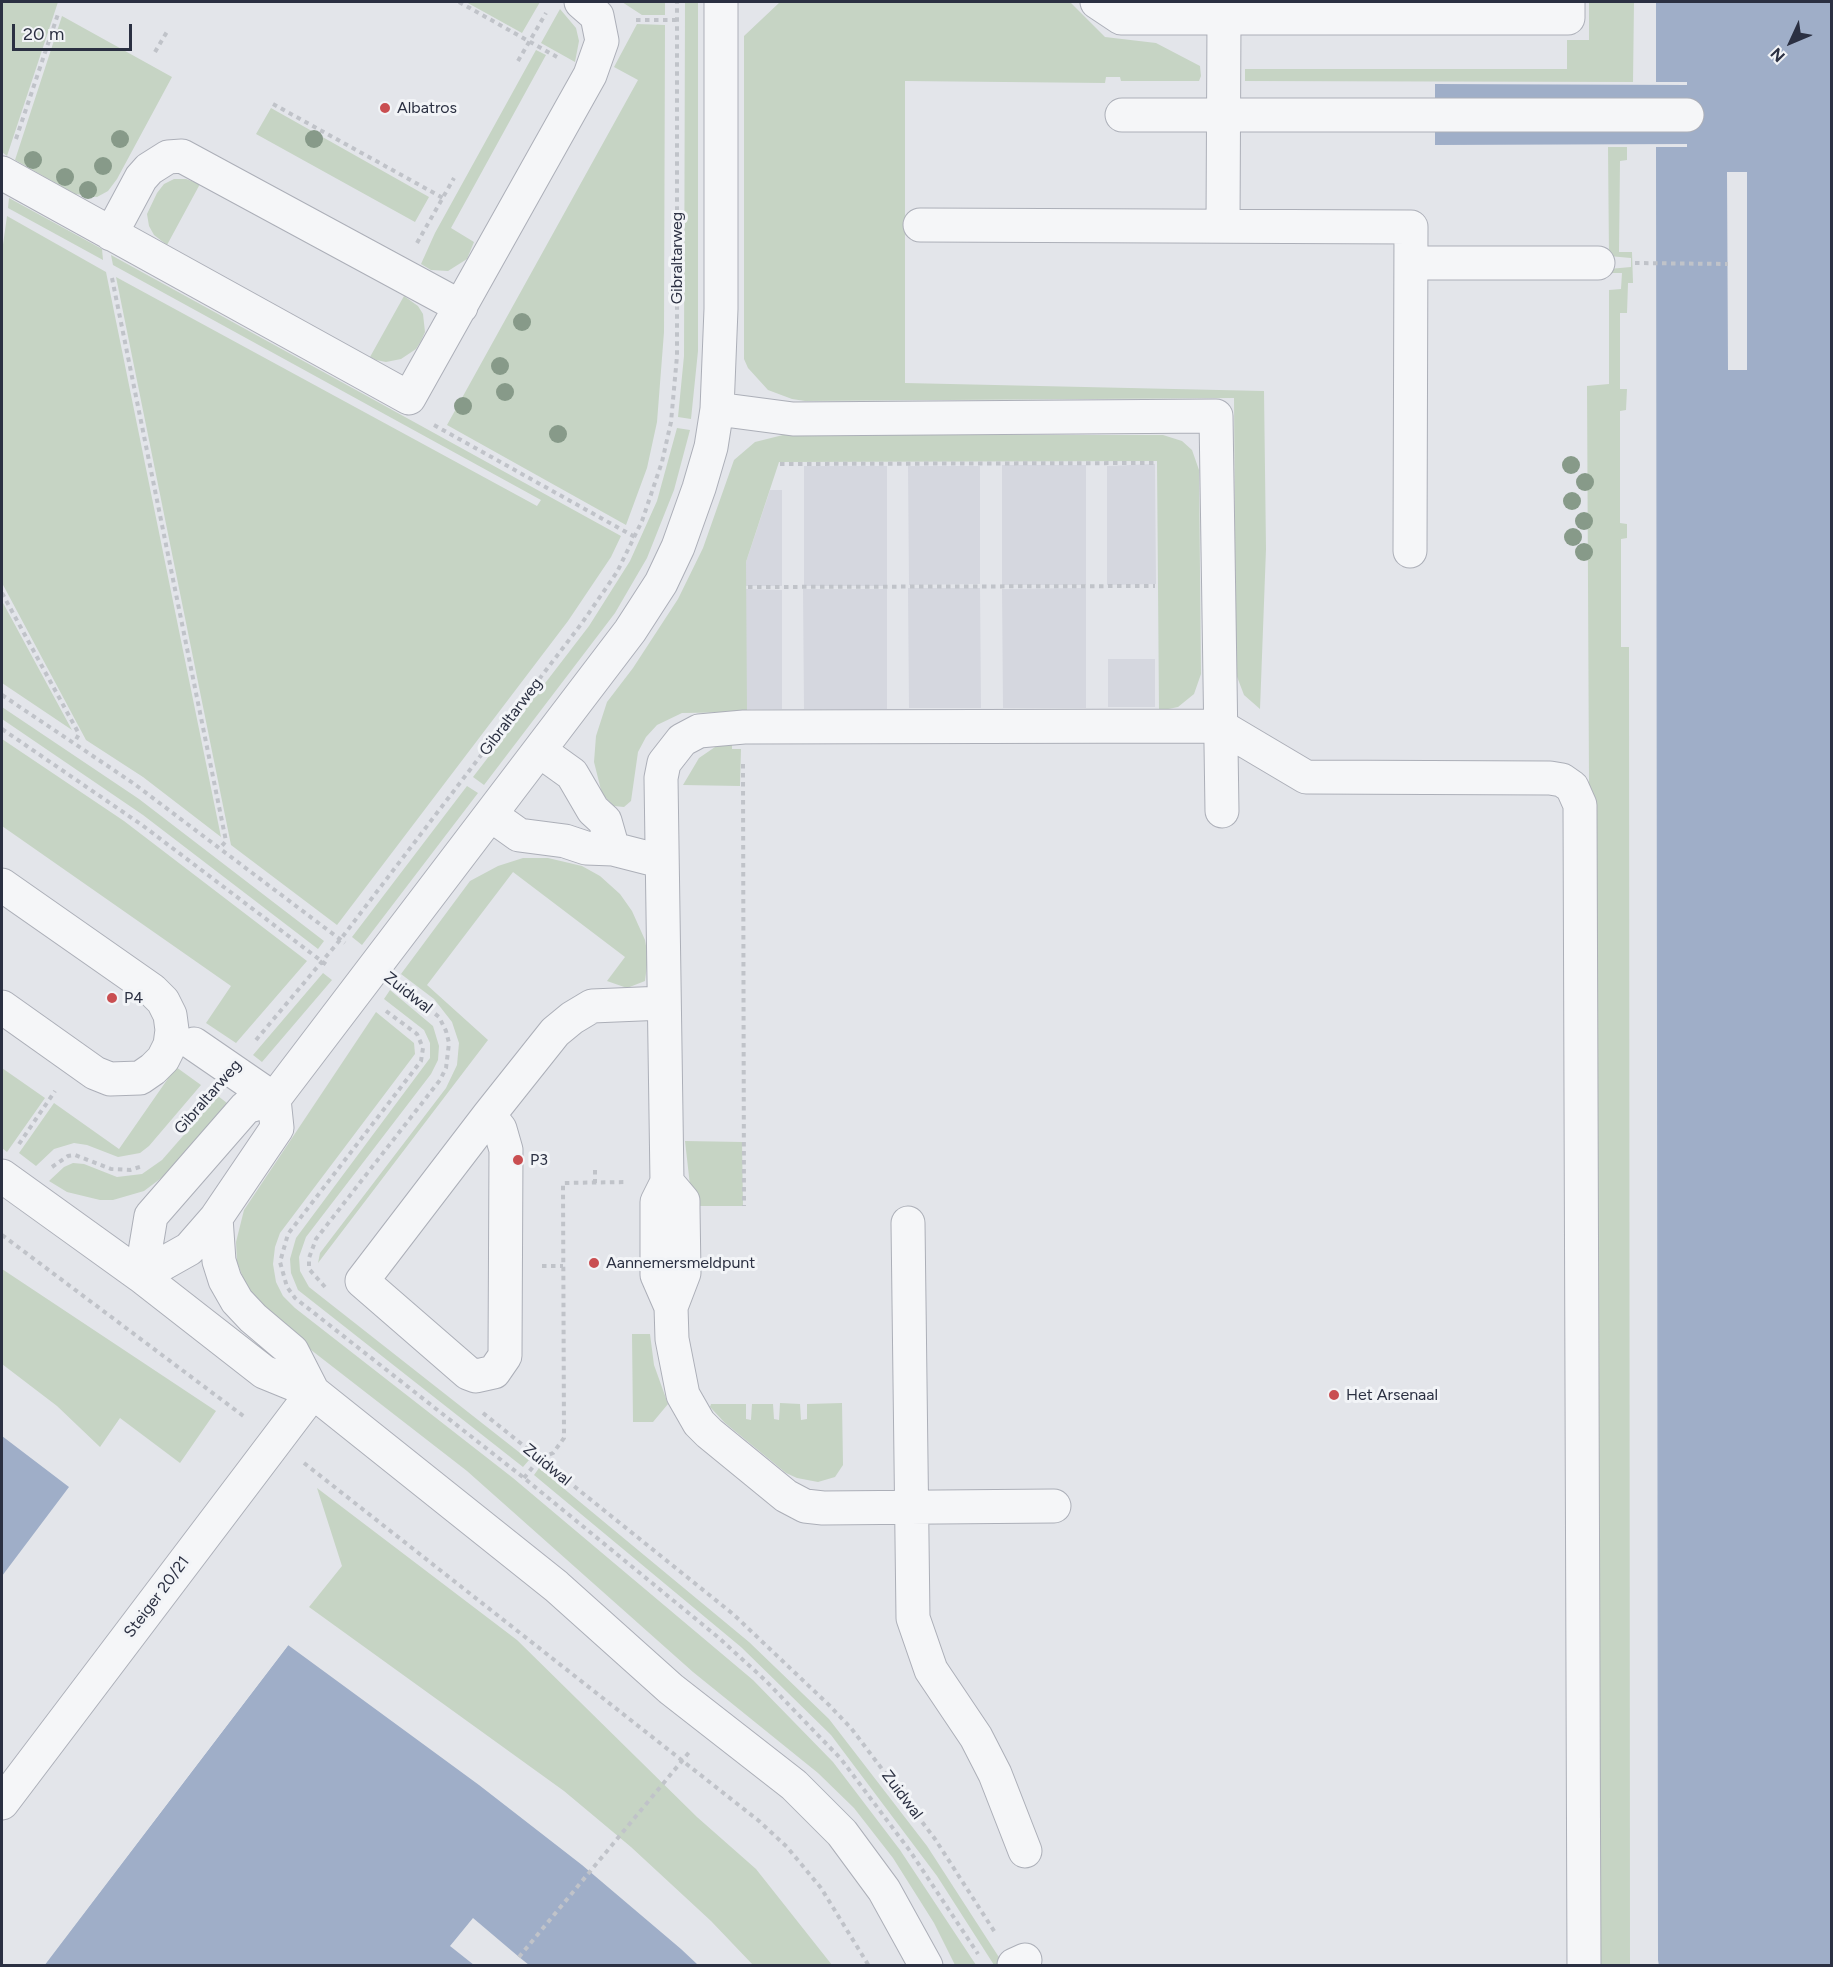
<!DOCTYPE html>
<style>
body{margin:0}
#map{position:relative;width:1833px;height:1967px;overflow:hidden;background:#e3e5ea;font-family:Figtree,sans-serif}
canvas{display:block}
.frame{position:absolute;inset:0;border:3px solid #2b3042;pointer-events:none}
.north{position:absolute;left:1761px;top:12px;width:60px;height:60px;-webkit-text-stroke:4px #f2f4f7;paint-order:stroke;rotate:226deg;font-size:16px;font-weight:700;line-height:24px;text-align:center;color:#2b3042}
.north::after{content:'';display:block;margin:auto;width:21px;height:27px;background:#2b3042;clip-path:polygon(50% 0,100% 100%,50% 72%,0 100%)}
.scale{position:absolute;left:12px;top:24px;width:120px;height:27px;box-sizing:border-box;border:3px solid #2b3042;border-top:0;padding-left:8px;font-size:18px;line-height:21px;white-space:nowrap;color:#2b3042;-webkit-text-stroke:4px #f2f4f7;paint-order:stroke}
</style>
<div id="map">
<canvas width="1833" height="1967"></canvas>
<div class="frame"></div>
<div class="north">N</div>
<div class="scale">20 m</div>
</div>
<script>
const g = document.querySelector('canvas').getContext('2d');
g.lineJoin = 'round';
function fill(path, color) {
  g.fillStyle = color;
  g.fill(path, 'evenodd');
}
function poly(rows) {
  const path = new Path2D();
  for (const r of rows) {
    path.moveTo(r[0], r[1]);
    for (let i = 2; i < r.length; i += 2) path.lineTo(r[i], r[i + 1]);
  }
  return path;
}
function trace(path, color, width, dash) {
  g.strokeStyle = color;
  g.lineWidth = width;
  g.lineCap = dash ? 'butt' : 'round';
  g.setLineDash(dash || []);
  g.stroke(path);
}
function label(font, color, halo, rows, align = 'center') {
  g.font = font + ' Figtree,sans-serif';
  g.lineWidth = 6;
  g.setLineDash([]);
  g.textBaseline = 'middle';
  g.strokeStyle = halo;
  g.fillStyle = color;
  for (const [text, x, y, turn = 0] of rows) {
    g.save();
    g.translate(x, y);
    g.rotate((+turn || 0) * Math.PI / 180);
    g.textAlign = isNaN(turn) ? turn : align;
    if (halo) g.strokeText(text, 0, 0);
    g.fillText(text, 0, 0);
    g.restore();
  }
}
const built = poly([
 [1155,464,1156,584,1107,585,1107,466],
 [1002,465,1086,465,1086,585,1002,585],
 [804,466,887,466,887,586,804,586],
 [908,466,980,466,980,584,909,585],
 [770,490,782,490,782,586,746,586,746,562],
 [908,588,980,588,981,708,909,708],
 [1086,588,1086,708,1003,708,1002,589],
 [746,589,782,590,782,709,746,709],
 [803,589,887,589,887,709,804,709],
 [1108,659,1155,659,1155,707,1108,707]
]);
const green = poly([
 [3,2,58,2,7,156,2,152],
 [466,2,540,2,522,33],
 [622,2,665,2,665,15,642,15],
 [685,2,698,2,698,351,691,419,678,417,684,356],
 [780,2,1070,2,1105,37,1156,43,1200,66,1201,76,1199,81,1121,81,1120,77,1106,77,1105,83,905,81,905,383,1264,391,1266,549,1260,709,1244,695,1236,674,1234,398,805,401,792,399,768,390,748,368,744,359,744,36],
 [1589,2,1634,2,1633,82,1245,81,1245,69,1567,69,1567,40,1589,40],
 [560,9,576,28,579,41,575,62,541,43],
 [62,16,172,77,117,179,108,191,97,197,75,194,15,160],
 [637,24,665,25,664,332,657,422,647,468,626,525,447,425,638,80,614,67],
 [536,50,546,55,451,228,474,242,467,259,448,271,431,270,421,264,435,233],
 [271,108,429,197,415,222,256,134],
 [1608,147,1627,147,1627,160,1620,161,1619,252,1632,252,1633,283,1628,283,1627,313,1620,313,1620,389,1627,389,1626,410,1620,411,1620,523,1627,524,1627,538,1621,539,1621,647,1629,647,1630,1966,1595,1965,1587,386,1609,384,1609,290,1621,289,1622,273,1609,273,1609,269,1631,267,1631,258,1609,256],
 [174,179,186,179,200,184,167,245,154,235,149,226,147,214,157,193,164,184],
 [9,198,102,249,103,260,8,208],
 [7,216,106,272,221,837,143,777,86,740,2,583,2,252],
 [111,255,621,536,611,557,568,621,337,925,231,845,116,277,537,506,541,500,113,265],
 [404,296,418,306,423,314,425,332,421,341,416,349,401,359,386,362,376,360,370,357],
 [677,428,690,430,674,490,647,558,615,613,484,785,473,777,589,626,630,561,657,501],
 [783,435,1163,435,1182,441,1192,450,1199,470,1201,674,1194,694,1178,707,1159,711,1157,461,779,462,746,562,747,712,682,713,657,725,646,737,638,752,631,801,624,807,614,806,602,794,594,762,596,736,607,702,633,668,678,599,703,548,734,460,755,442],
 [2,601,72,730,2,683],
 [2,707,139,799,324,941,318,949,143,815,2,719],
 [2,739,124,821,307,961,236,1043,206,1023,231,986,2,826],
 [732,742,732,749,741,749,740,786,683,785,699,758,718,745],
 [467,786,478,793,362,945,352,937],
 [523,858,548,858,582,866,600,876,620,894,632,911,645,940,648,957,645,981,627,988,607,981,625,957,513,872,427,985,488,1040,318,1263,320,1253,446,1088,457,1065,459,1043,452,1022,434,999,401,974,470,881,498,866],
 [323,973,332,980,262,1062,253,1055],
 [390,990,433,1026,439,1046,438,1060,431,1074,306,1237,299,1257,300,1271,309,1287,529,1460,523,1467,298,1290,291,1273,290,1259,296,1238,430,1058,430,1043,424,1030,384,999],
 [376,1012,414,1043,415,1054,280,1233,275,1247,273,1264,276,1282,283,1296,295,1308,513,1478,753,1680,833,1762,900,1850,976,1965,955,1965,934,1923,893,1858,854,1808,818,1773,693,1672,467,1471,266,1315,250,1296,237,1262,236,1242,244,1210],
 [176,1067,201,1085,149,1146,140,1153,118,1157,87,1145,74,1143,54,1149,36,1166,19,1153,54,1103,119,1149],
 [2,1068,45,1098,7,1152,2,1148],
 [218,1096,227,1103,168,1173,144,1191,113,1200,100,1200,67,1192,49,1181,64,1167,73,1163,84,1164,117,1177,142,1174,162,1160],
 [685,1141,742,1142,743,1206,700,1206,700,1203,692,1203],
 [2,1269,216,1411,180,1463,120,1418,100,1447,57,1406,2,1364],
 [632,1334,650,1334,654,1365,668,1404,653,1422,633,1422],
 [780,1403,800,1404,801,1420,807,1419,807,1404,842,1403,843,1465,835,1477,818,1482,797,1478,786,1473,725,1423,710,1407,711,1404,746,1404,746,1419,751,1420,752,1404,773,1404,774,1419,779,1420],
 [539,1468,749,1642,829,1719,927,1846,1004,1965,994,1965,937,1876,831,1735,741,1647,534,1475],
 [317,1488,517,1640,697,1817,756,1869,832,1965,753,1965,711,1921,631,1847,564,1791,309,1607,342,1566]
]);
const water = poly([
 [1656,2,1831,2,1831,1965,1659,1966,1658,1960,1656,147,1687,147,1687,144,1435,145,1435,84,1687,85,1687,82,1656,82],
 [2,1436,69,1487,2,1576],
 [288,1645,479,1785,582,1865,681,1949,698,1965,44,1966]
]);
const pier = poly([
 [1727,172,1747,172,1747,370,1728,370],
 [290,1643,44,1965,41,1966,286,1644],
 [473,1918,519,1957,529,1965,474,1965,450,1946]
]);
const path = poly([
 [459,2,557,57],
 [636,20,677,20],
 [155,52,168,30],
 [518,61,546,13],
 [273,104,443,198],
 [16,139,58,14],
 [417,243,454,178],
 [1635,263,1728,264],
 [112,278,226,841,220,848],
 [434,425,635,537],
 [780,464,1155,463],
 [748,587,1155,586],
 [2,593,79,734,74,743],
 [2,695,133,783,345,943],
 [2,729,142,825,328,966],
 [743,764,744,1206],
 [386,1011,417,1034,423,1048,421,1061,288,1234,280,1262,287,1287,295,1298,524,1478,719,1638,765,1680,841,1759,910,1851,978,1954],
 [256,1040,340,940,582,623,617,572,642,521,662,462,671,422,677,356,677,2],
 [19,1144,55,1091],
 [52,1167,68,1156,75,1155,111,1169,130,1170,143,1166],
 [595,1170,595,1183],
 [2,1235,246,1418],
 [542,1266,563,1266],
 [325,1287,309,1269,309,1258,316,1239,440,1080,446,1068,449,1043,446,1031,439,1017,403,988],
 [483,1413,733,1614,830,1706,851,1728,935,1839,996,1934],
 [304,1463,759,1821,787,1847,821,1888,869,1966],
 [524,1478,540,1458,553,1453,564,1438,563,1183,627,1182],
 [519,1957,691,1750]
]);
const minor = poly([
 [1097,2,1121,18,1568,18,1568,2],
 [1122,115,1687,115],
 [2,173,409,398,590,75,602,41,597,16,581,2],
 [920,225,1411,227,1410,551],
 [1223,226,1224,18],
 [111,234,141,178,149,169,168,157,182,156,461,307],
 [1411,263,1598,263],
 [717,409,793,419,1216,416,1222,811],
 [540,751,572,774,593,810,605,821,613,849],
 [491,815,519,835,565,841,586,848,613,849,660,861],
 [2,885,152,990,163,1001,170,1015,172,1030,170,1045,163,1059,153,1069,140,1078,110,1079,95,1073,2,1007],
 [194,1044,274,1099],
 [489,1115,500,1129,506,1150,505,1356,494,1372,476,1376,468,1373,362,1281,489,1115,555,1032,572,1018,592,1006,664,1003],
 [2,1176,141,1276,264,1372,313,1392,556,1586,671,1689,794,1785,842,1833,884,1890,926,1966],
 [667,1182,683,1201,683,1208,684,1273,671,1307,672,1339,683,1395,699,1423,709,1433,786,1496,805,1506,823,1508,1054,1506],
 [216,1218,219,1261,225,1280,237,1301,253,1318,292,1351,313,1392],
 [908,1223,913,1618,931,1670,976,1737,995,1774,1025,1851],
 [141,1276,151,1216,246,1107,274,1099,630,631,661,583,678,547,699,488,711,447,717,409,721,309,721,2],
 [141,1276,189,1249,216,1218,277,1128,274,1099],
 [671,1307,657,1275,657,1202,667,1182,661,778,664,763,682,740,699,731,744,727,1220,726,1306,777,1550,778,1562,780,1572,787,1580,805,1584,1966],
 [2,1803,313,1392],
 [1014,1965,1025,1960]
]);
const trees = [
 [120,139],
 [314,139],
 [33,160],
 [103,166],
 [65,177],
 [88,190],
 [522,322],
 [500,366],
 [505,392],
 [463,406],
 [558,434],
 [1571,465],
 [1585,482],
 [1572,501],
 [1584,521],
 [1573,537],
 [1584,552]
];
const markers = [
 [385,108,6,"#c94e51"],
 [112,998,6,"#c94e51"],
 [518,1160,6,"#c94e51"],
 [594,1263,6,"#c94e51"],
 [1334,1395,6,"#c94e51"]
];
const poiNames = [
 ["Albatros",397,108],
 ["P4",124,998],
 ["P3",530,1160],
 ["Aannemersmeldpunt",606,1263],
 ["Het Arsenaal",1346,1395]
];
const streetNames = [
 ["Gibraltarweg",677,258,-90],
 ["Gibraltarweg",511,717,-53],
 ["Zuidwal",408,993,38],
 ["Gibraltarweg",208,1097,-49],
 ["Zuidwal",547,1465,39],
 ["Steiger 20/21",157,1597,-53],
 ["Zuidwal",902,1795,53]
];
fill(built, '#d5d7df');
fill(green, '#c6d4c4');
fill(water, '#9faec8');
fill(pier, '#e3e5ea');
trace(minor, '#acafb8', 35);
trace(path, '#c0c3c9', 4, [4.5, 4.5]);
trace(minor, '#f5f6f8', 33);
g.fillStyle = '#879a89';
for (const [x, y] of trees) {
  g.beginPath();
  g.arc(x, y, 9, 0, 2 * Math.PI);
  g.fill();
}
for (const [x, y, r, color] of markers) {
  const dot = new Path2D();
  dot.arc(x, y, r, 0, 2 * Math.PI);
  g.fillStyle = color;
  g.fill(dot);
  trace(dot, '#f2f4f7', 2);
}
label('16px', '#2b3042', '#f2f4f7', poiNames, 'left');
label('16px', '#2b3042', '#f2f4f7', streetNames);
</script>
